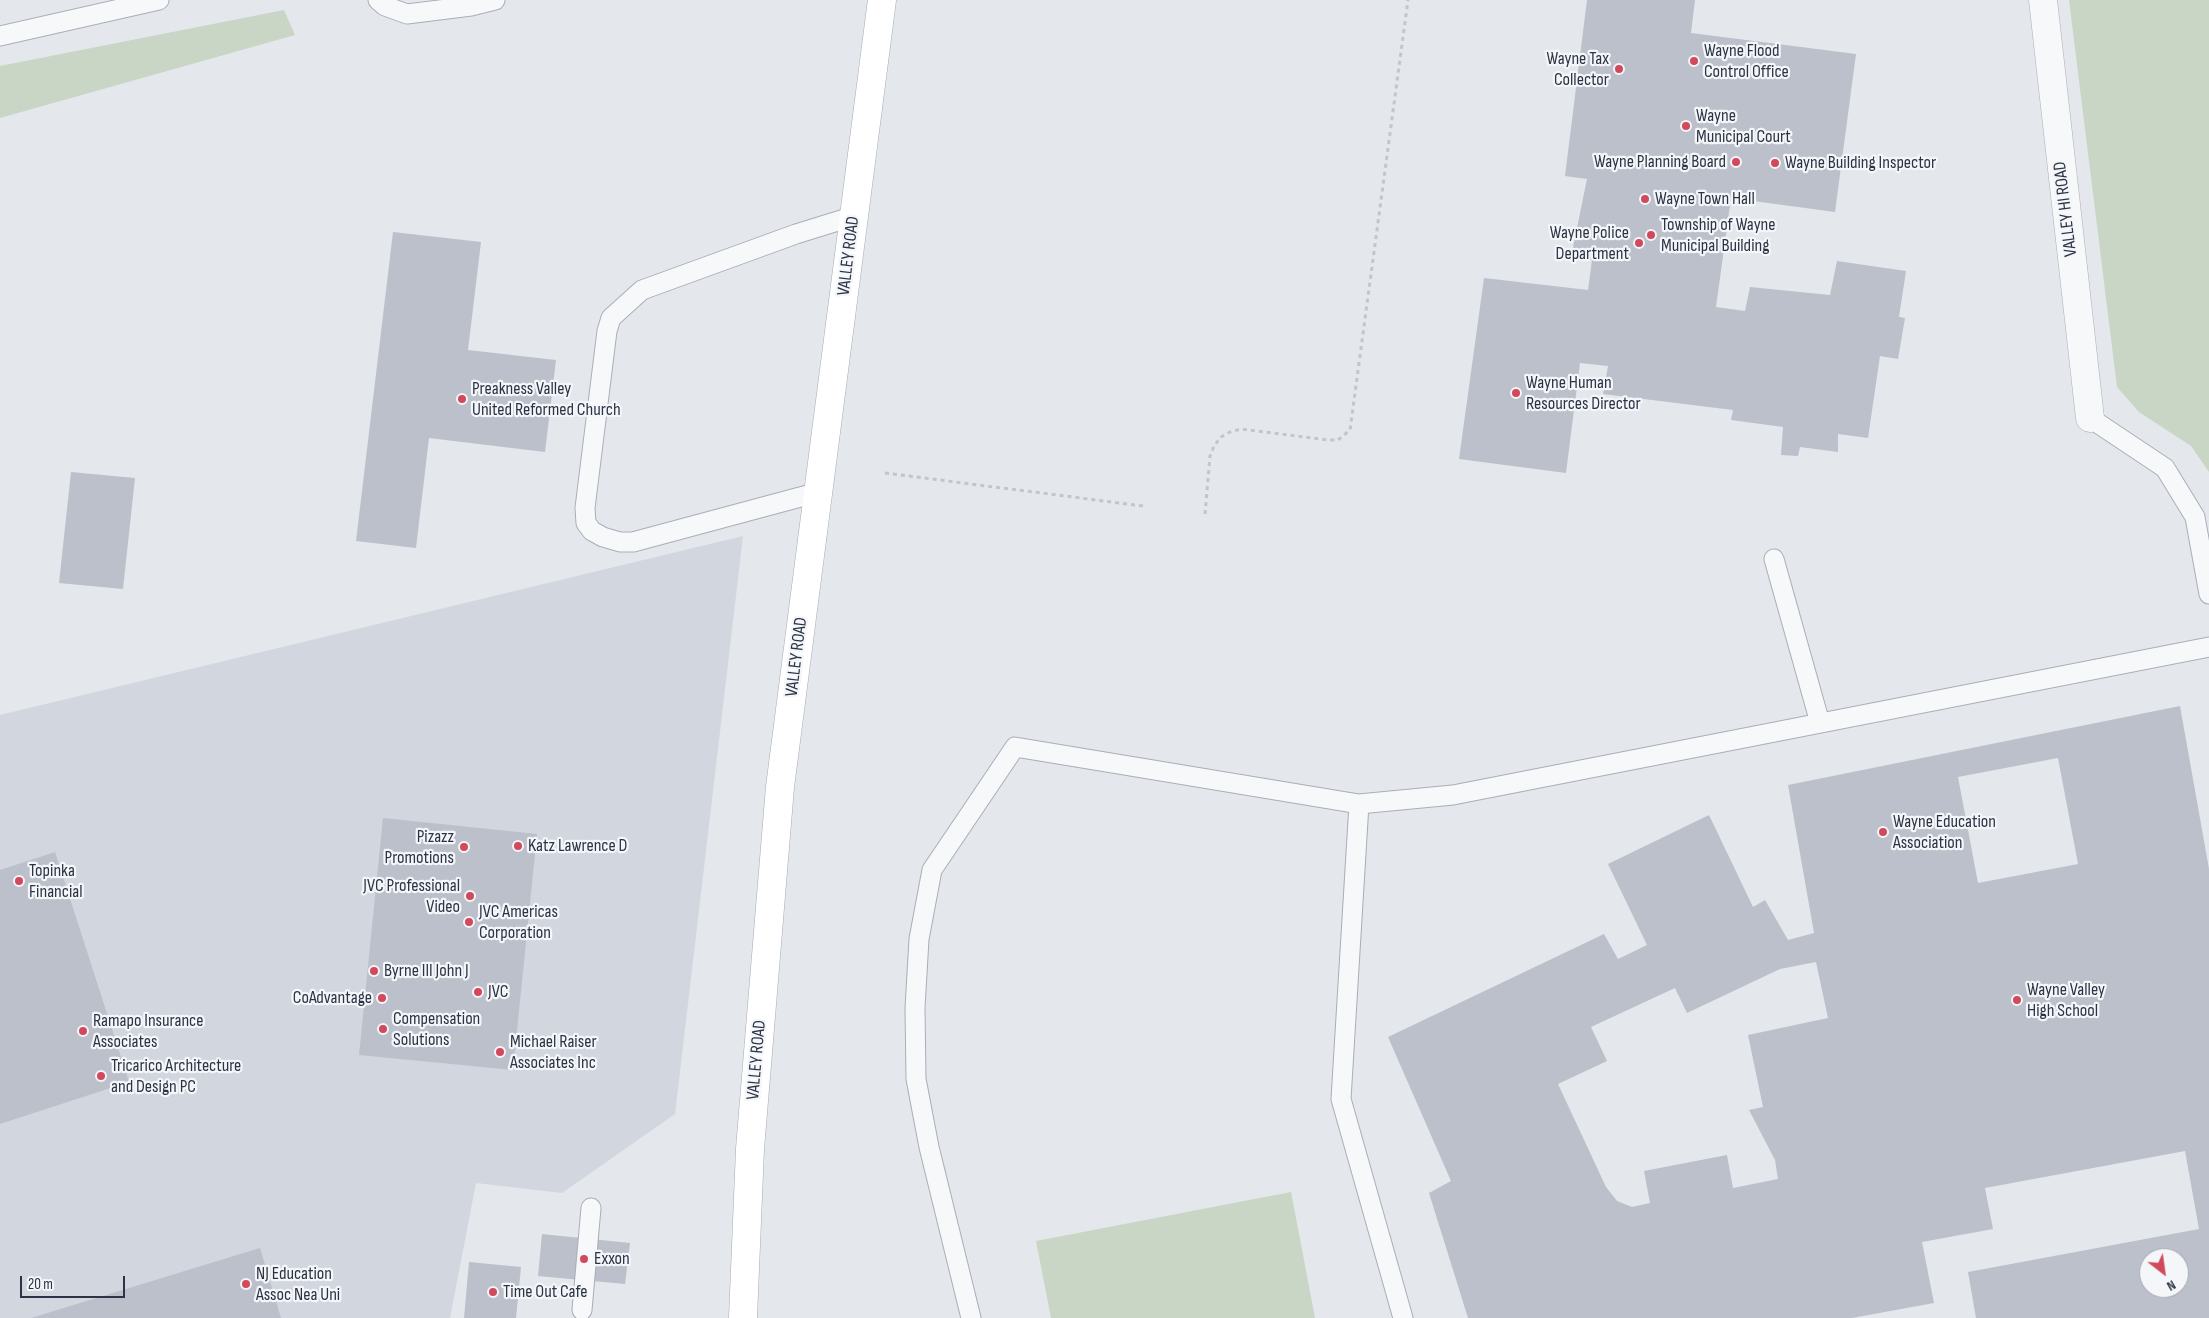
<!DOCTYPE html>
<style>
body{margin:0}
#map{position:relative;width:2209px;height:1318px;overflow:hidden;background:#e4e7ec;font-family:"Sofia Sans Condensed",sans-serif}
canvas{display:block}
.north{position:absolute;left:2139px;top:1248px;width:50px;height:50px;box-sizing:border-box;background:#f4f6f9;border:1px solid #a4a8b1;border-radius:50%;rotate:150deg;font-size:14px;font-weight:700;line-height:20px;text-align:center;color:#2b3445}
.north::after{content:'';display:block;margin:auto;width:18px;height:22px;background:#d1495b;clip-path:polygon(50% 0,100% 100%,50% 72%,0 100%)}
.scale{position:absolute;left:20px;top:1276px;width:105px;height:22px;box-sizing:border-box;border:2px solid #2b3445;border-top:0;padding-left:6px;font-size:15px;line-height:18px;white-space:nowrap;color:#2b3445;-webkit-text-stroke:4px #f4f6f9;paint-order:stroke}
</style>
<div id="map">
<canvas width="2209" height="1318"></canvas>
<div class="north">N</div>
<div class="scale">20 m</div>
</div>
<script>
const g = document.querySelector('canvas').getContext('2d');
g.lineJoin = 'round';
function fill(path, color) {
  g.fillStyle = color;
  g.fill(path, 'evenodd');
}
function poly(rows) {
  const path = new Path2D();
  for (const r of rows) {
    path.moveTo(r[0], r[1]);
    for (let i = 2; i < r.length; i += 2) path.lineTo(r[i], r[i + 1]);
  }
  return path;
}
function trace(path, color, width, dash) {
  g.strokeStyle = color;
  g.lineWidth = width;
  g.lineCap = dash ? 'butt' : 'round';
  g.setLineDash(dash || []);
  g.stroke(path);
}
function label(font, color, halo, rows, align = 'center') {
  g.font = font + ' "Sofia Sans Condensed",sans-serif';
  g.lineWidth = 4.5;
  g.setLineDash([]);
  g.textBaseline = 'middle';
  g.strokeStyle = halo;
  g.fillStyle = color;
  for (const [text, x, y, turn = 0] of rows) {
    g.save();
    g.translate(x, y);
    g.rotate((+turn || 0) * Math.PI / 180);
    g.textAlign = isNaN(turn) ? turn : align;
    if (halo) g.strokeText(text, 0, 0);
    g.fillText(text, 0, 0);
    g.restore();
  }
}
const built = poly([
 [743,536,675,1114,562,1193,476,1183,450,1318,0,1318,0,715]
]);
const green = poly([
 [2069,0,2209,0,2209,472,2191,446,2139,412,2117,387],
 [284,10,295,35,0,118,0,66],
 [1291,1192,1315,1318,1051,1318,1036,1241]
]);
const building = poly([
 [1587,0,1695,0,1691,33,1856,54,1835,212,1731,198,1716,307,1745,311,1750,287,1830,295,1837,261,1906,271,1899,317,1905,318,1898,359,1880,356,1868,438,1838,434,1838,452,1800,447,1798,456,1781,455,1783,427,1731,420,1733,410,1603,394,1608,366,1580,363,1566,473,1459,459,1484,278,1588,290,1592,260,1571,257,1587,179,1565,176],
 [393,232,481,242,468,350,556,360,545,452,429,438,416,548,356,541],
 [71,472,135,478,123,589,59,583],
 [2180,706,2209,869,2209,1318,1976,1318,1968,1272,2199,1229,2185,1151,1985,1188,1993,1229,1922,1242,1934,1303,1852,1318,1468,1318,1429,1193,1451,1181,1388,1037,1604,934,1618,959,1647,945,1608,864,1709,815,1753,907,1765,900,1788,940,1814,933,1788,785],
 [2058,758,2078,864,1978,883,1958,777],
 [1816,962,1828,1018,1748,1035,1763,1107,1749,1110,1775,1160,1778,1179,1733,1188,1727,1155,1644,1171,1650,1203,1632,1207,1617,1201,1606,1187,1558,1084,1607,1061,1591,1027,1675,988,1687,1013,1780,969],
 [2149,1258,2179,1258,2179,1288,2149,1288],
 [383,818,537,834,513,1070,359,1055],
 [55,852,129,1082,0,1124,0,870],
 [542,1234,630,1243,625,1284,538,1276],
 [260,1248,281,1318,31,1318],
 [469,1262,521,1267,516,1318,464,1318]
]);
const path = poly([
 [885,473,1143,506],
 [1205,514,1210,456,1214,446,1221,437,1230,432,1241,429,1329,440,1338,440,1350,430,1408,0]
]);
const service = poly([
 [378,0,385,6,407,14,471,6,495,0],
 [0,36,159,0],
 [2090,418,2165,468,2195,517,2209,594],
 [819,492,633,542,620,542,603,537,592,531,586,523,585,508,607,331,611,318,642,290,796,234,854,216],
 [1774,559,1820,723],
 [1359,804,1341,1099,1403,1318],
 [582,1310,591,1208],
 [971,1318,929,1147,916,1079,915,1008,919,939,932,870,1015,747,1359,804,1453,795,2209,647]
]);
const minor = poly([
 [2043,0,2090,418]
]);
const primary = poly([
 [743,1318,750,1149,780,787,882,0]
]);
const markers = [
 [1694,61,5,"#d1495b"],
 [1619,69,5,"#d1495b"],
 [1686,126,5,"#d1495b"],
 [1736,162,5,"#d1495b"],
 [1775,163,5,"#d1495b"],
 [1645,199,5,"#d1495b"],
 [1651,235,5,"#d1495b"],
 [1639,243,5,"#d1495b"],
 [1516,393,5,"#d1495b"],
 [462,399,5,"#d1495b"],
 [1883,832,5,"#d1495b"],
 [518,846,5,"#d1495b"],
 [464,847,5,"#d1495b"],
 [19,881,5,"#d1495b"],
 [470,896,5,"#d1495b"],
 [469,922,5,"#d1495b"],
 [374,971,5,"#d1495b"],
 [478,992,5,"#d1495b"],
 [382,998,5,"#d1495b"],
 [2017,1000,5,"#d1495b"],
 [383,1029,5,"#d1495b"],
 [83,1031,5,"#d1495b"],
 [500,1052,5,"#d1495b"],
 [101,1076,5,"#d1495b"],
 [584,1259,5,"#d1495b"],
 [246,1284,5,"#d1495b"],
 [493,1292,5,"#d1495b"]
];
const poiNames = [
 ["Wayne Flood",1704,51],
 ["Control Office",1704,72],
 ["Wayne Tax",1609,59,"right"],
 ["Collector",1609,80,"right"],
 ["Wayne",1696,116],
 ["Municipal Court",1696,137],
 ["Wayne Planning Board",1726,162,"right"],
 ["Wayne Building Inspector",1785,163],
 ["Wayne Town Hall",1655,199],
 ["Township of Wayne",1661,225],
 ["Municipal Building",1661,246],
 ["Wayne Police",1629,233,"right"],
 ["Department",1629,254,"right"],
 ["Wayne Human",1526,383],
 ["Resources Director",1526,404],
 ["Preakness Valley",472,389],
 ["United Reformed Church",472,410],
 ["Wayne Education",1893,822],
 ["Association",1893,843],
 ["Pizazz",454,837,"right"],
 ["Promotions",454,858,"right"],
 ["Katz Lawrence D",528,846],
 ["Topinka",29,871],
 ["Financial",29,892],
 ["JVC Professional",460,886,"right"],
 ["Video",460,907,"right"],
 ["JVC Americas",479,912],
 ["Corporation",479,933],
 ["Byrne III John J",384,971],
 ["Wayne Valley",2027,990],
 ["High School",2027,1011],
 ["JVC",488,992],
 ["CoAdvantage",372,998,"right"],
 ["Compensation",393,1019],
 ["Solutions",393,1040],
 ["Ramapo Insurance",93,1021],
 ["Associates",93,1042],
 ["Michael Raiser",510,1042],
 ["Associates Inc",510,1063],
 ["Tricarico Architecture",111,1066],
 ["and Design PC",111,1087],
 ["Exxon",594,1259],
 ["NJ Education",256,1274],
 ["Assoc Nea Uni",256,1295],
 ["Time Out Cafe",503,1292]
];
const streetNames = [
 ["VALLEY HI ROAD",2066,209,-97],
 ["VALLEY ROAD",849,256,-83],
 ["VALLEY ROAD",797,657,-83],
 ["VALLEY ROAD",757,1060,-85]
];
fill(built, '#d2d6de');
fill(green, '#c9d6c5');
fill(building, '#bbc0ca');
trace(service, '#a9aeb7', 21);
trace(minor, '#a9aeb7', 29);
trace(primary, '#a3abb8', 29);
trace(path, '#c2c5cb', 3, [4, 4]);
trace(service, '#f7f8fa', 19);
trace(minor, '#f7f8fa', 28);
trace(primary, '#fff', 28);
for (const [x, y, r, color] of markers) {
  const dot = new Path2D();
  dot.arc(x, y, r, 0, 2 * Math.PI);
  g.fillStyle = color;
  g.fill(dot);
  trace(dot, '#f4f6f9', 2);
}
label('18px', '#2b3445', '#f4f6f9', poiNames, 'left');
label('18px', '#2b3445', '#f4f6f9', streetNames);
</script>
